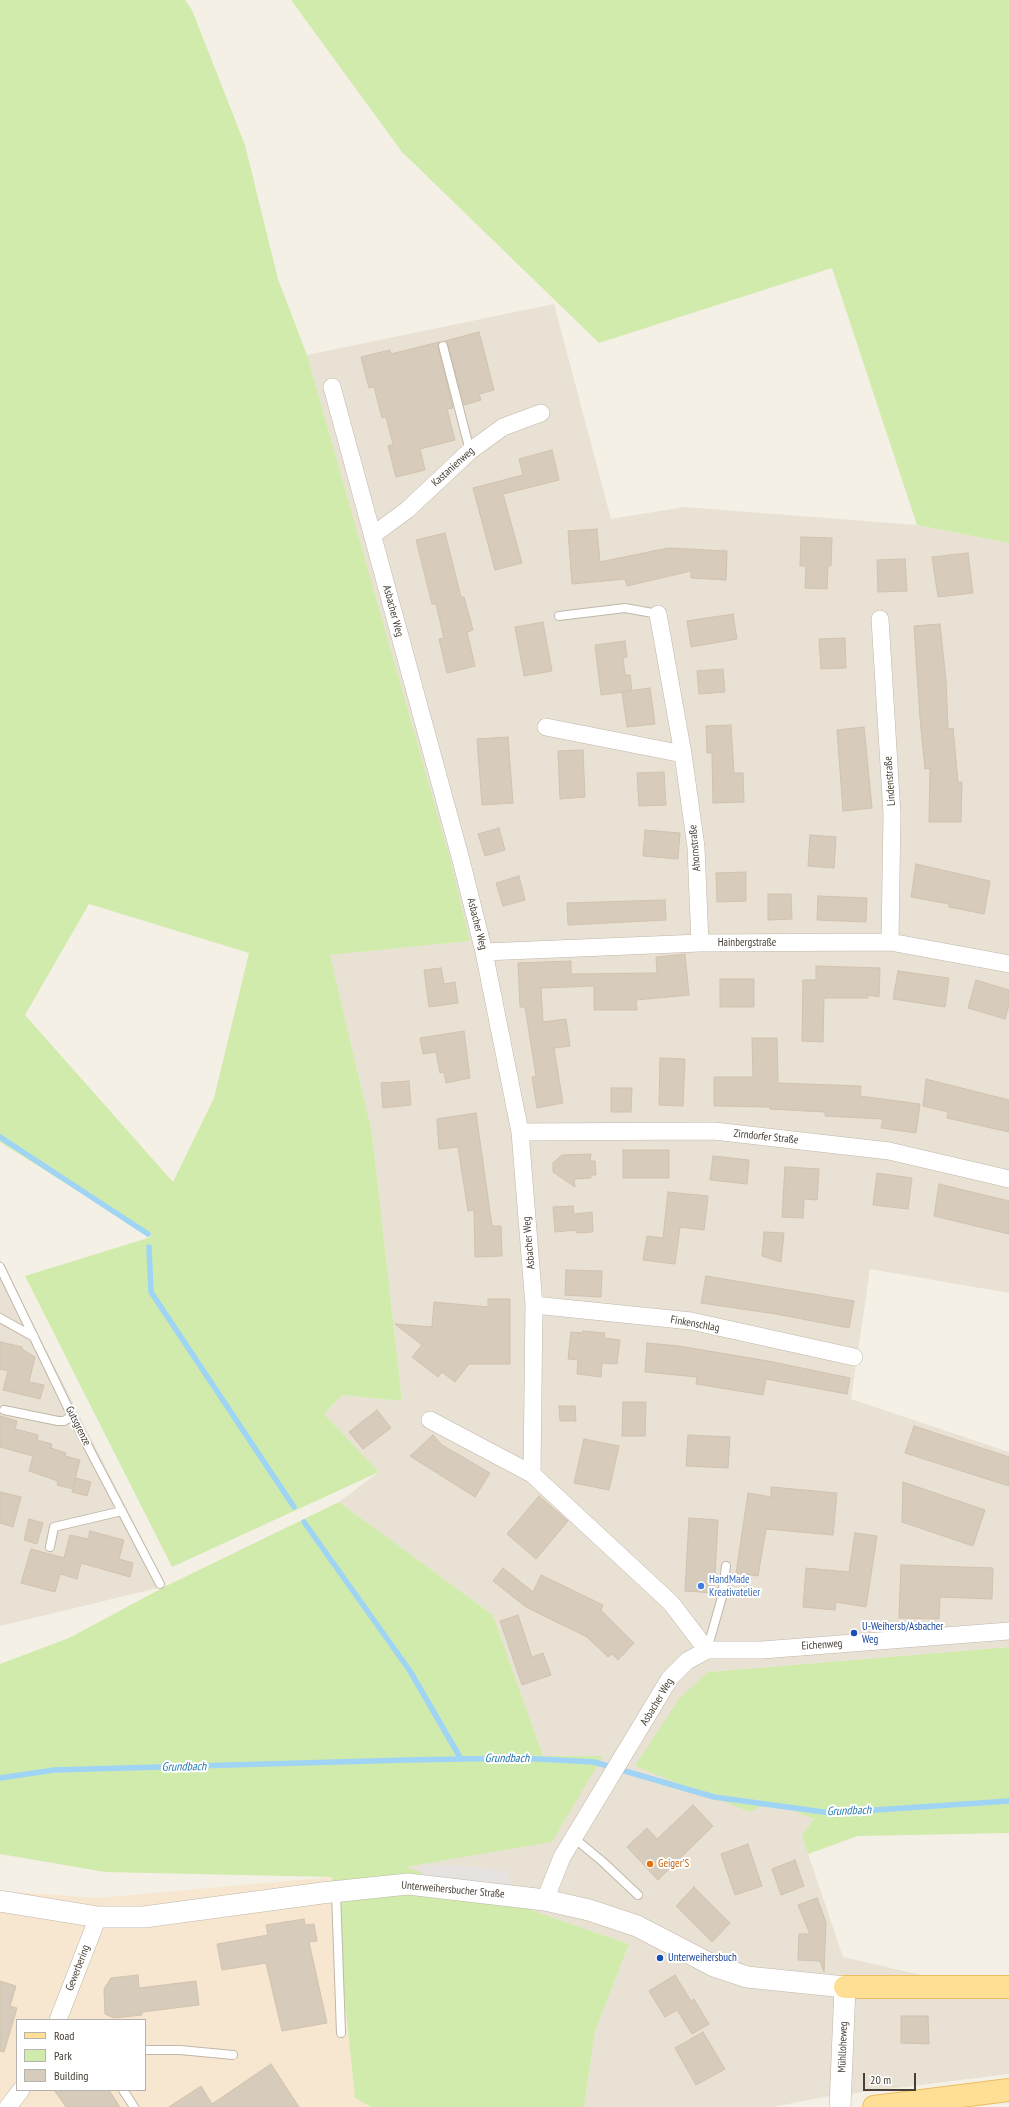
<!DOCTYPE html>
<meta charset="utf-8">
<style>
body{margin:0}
#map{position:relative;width:1009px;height:2107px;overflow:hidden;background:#f4f0e6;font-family:"PT Sans Narrow",sans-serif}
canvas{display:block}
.legend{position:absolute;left:16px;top:2019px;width:130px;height:72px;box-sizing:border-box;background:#fff;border:1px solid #b6b3ae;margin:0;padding:5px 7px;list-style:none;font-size:12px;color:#484035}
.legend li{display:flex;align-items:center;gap:8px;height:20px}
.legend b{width:20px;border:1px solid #b6b3ae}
.scale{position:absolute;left:863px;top:2073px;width:53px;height:18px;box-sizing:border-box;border:2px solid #484035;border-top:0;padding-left:5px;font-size:12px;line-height:14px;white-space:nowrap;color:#484035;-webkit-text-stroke:3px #fff;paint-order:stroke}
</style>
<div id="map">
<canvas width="1009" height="2107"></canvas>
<ul class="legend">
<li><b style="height:5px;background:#ffde95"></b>Road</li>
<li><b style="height:11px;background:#d1ebad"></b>Park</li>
<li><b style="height:11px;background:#d7cbbb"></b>Building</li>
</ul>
<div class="scale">20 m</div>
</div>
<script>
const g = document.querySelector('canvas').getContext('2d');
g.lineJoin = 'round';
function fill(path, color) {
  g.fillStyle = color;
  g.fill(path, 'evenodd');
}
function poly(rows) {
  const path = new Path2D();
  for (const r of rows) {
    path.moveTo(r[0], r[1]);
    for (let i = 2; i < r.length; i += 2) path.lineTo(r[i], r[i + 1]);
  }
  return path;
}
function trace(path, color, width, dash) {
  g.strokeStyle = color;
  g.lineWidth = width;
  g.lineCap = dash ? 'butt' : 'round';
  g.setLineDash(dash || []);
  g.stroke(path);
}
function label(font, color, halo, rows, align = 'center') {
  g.font = font + ' "PT Sans Narrow",sans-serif';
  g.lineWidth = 4;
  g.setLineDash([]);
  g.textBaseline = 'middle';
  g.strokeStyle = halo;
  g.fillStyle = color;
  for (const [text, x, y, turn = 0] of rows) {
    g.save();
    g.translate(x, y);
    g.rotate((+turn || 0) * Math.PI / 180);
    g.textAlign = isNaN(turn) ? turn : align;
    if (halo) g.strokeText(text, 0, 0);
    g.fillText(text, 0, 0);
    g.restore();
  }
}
const residential = poly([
 [554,304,611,519,684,507,917,525,1009,543,1009,1293,870,1269,851,1399,1009,1452,1009,1647,708,1672,769,1802,814,1819,802,1836,843,1957,1009,1995,1009,2074,823,2097,773,2107,584,2107,595,2031,629,1944,405,1867,552,1842,602,1756,543,1756,493,1615,339,1502,379,1472,324,1414,342,1395,402,1401,372,1133,330,955,470,941,450,858,307,355],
 [0,1259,166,1586,0,1626]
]);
const commercial = poly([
 [332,1877,355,2098,371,2107,0,2107,0,1891,98,1898],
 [17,2020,145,2020,145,2090,17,2090]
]);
const green = poly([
 [0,0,185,0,192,10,245,145,278,279,307,355,450,858,470,941,330,955,372,1133,402,1401,342,1395,324,1414,379,1472,172,1567,25,1276,151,1237,0,1142],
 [89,904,249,953,214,1098,173,1182,25,1015],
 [291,0,1009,0,1009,543,917,525,832,268,599,343,402,152],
 [339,1502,493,1615,543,1756,603,1756,552,1842,406,1867,629,1944,595,2031,584,2107,371,2107,355,2098,332,1877,105,1872,0,1854,0,1664,69,1638,166,1586],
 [1009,1647,1009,1833,858,1836,808,1854,802,1836,814,1819,769,1802,750,1812,635,1766,679,1699,708,1672]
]);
const parking = poly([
 [458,1865,508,1871,511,1885,422,1878,419,1866]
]);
const stream = poly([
 [0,1137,148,1234],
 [149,1247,151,1292,294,1507],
 [304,1522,410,1671,461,1759],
 [0,1778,54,1770,406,1760,520,1758,594,1762,714,1797,831,1813,1009,1801]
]);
const building = poly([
 [479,332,494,390,479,394,481,400,464,405,448,345,445,341,479,332],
 [439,342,438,347,453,408,447,409,455,440,420,449,425,470,396,477,388,446,393,444,386,417,382,418,374,387,369,388,361,357,390,350,391,354,439,342],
 [552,450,559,480,503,494,522,563,495,570,473,488,523,475,519,459,552,450],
 [597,529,600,562,668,548,727,551,726,580,691,578,691,571,627,586,625,579,572,584,568,531,597,529],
 [445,533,461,597,464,597,473,630,467,632,475,666,447,673,439,639,444,638,436,604,432,604,416,540,445,533],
 [801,537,832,538,831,566,828,566,827,589,805,588,806,566,800,566,801,537],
 [968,553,973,593,938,597,932,557,968,553],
 [905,559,907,591,878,592,877,560,905,559],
 [733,614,737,639,691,647,687,621,733,614],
 [543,622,552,671,524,676,515,627,543,622],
 [940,624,946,681,948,729,953,728,958,782,962,782,961,822,929,822,930,768,925,769,920,718,914,626,940,624],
 [845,638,846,668,821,669,819,639,845,638],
 [625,641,627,657,623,658,625,675,630,675,632,691,601,695,595,645,625,641],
 [723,669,725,692,699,694,697,671,723,669],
 [650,688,655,724,627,727,622,692,650,688],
 [731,725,734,773,743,773,744,802,713,803,712,753,707,753,706,726,731,725],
 [864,727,872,808,843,811,837,730,864,727],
 [508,737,513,803,482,805,477,739,508,737],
 [583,750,585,797,560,799,558,751,583,750],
 [664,772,666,805,639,806,637,773,664,772],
 [499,828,505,850,485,856,478,834,499,828],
 [645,830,680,833,678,859,643,856,645,830],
 [810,835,836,837,834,868,808,866,810,835],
 [916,864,990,881,984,914,949,907,949,904,911,897,916,864],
 [746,872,746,901,717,902,716,873,746,872],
 [519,876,525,900,503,906,496,883,519,876],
 [768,894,791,894,792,919,768,920,768,894],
 [818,896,867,898,866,922,817,920,818,896],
 [665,900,666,920,568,925,567,903,665,900],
 [685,954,689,995,636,1000,637,1010,594,1010,594,986,541,988,543,1022,566,1019,570,1046,554,1048,563,1103,537,1108,532,1077,536,1076,525,1007,520,1007,518,963,571,961,571,974,657,973,656,957,685,954],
 [816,966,880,968,879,997,868,995,868,998,824,998,823,1042,802,1041,803,980,816,980,816,966],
 [441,968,444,984,455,982,458,1003,429,1007,424,970,441,968],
 [898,971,949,978,945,1007,893,999,898,971],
 [720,979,754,979,754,1007,720,1007,720,979],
 [976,980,1009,990,1009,1005,1005,1019,968,1008,976,980],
 [464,1031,470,1078,446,1083,444,1072,440,1073,436,1052,423,1054,420,1038,464,1031],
 [752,1038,777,1038,778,1083,861,1086,860,1096,920,1104,916,1133,881,1128,883,1119,825,1116,825,1112,770,1109,771,1107,714,1106,714,1077,753,1077,752,1038],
 [660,1058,685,1059,683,1106,659,1105,660,1058],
 [926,1079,1009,1100,1009,1132,947,1118,948,1112,923,1106,926,1079],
 [409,1081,411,1105,383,1108,381,1083,409,1081],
 [611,1088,632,1088,631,1112,611,1112,611,1088],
 [476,1113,492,1226,501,1226,502,1256,475,1257,474,1210,468,1211,458,1147,439,1149,437,1119,476,1113],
 [623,1150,669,1150,669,1178,623,1178,623,1150],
 [591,1154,590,1161,595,1161,596,1175,591,1175,591,1178,574,1179,575,1187,553,1172,553,1163,562,1155,591,1154],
 [713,1156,749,1160,747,1184,710,1180,713,1156],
 [785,1167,819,1169,817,1200,804,1199,803,1218,782,1217,785,1167],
 [877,1173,912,1178,908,1209,873,1205,877,1173],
 [939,1184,1009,1201,1009,1234,934,1216,939,1184],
 [668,1192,708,1196,704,1230,680,1227,675,1264,643,1260,647,1236,663,1238,668,1192],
 [573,1206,574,1214,592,1212,593,1232,576,1233,576,1230,555,1232,553,1207,573,1206],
 [764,1232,784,1233,781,1262,762,1256,764,1232],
 [566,1270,602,1271,601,1297,565,1295,566,1270],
 [706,1276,854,1301,849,1328,776,1314,701,1303,706,1276],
 [488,1299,510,1299,510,1364,469,1364,455,1382,442,1372,438,1377,412,1357,422,1345,395,1324,432,1327,434,1302,488,1307,488,1299],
 [583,1331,605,1333,604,1338,620,1340,617,1364,602,1363,601,1377,577,1374,578,1360,568,1359,571,1332,583,1333,583,1331],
 [0,1342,22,1347,22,1349,35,1357,29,1382,44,1385,40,1399,3,1390,8,1371,0,1369,0,1342],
 [647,1343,679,1346,768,1361,850,1378,847,1394,766,1379,763,1395,696,1384,697,1377,645,1372,647,1343],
 [623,1402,646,1402,645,1436,622,1436,623,1402],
 [559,1406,575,1406,576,1421,560,1421,559,1406],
 [377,1410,391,1428,363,1449,349,1432,377,1410],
 [0,1416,17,1421,15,1429,38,1435,37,1440,52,1444,51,1448,66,1453,65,1456,80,1460,73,1487,76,1478,91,1482,87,1496,72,1492,73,1489,57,1485,58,1481,29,1471,33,1456,0,1447,0,1416],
 [914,1426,1009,1457,1009,1486,905,1453,914,1426],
 [433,1435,442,1445,490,1473,475,1497,410,1456,433,1435],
 [688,1435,730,1437,728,1468,686,1466,688,1435],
 [584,1439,619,1446,609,1490,574,1483,584,1439],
 [903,1482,985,1510,973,1546,902,1522,903,1482],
 [771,1487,837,1493,833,1535,766,1529,758,1576,736,1573,748,1493,771,1497,771,1487],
 [0,1492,21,1497,13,1527,0,1523,0,1492],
 [539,1496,568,1521,536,1559,507,1534,539,1496],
 [689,1518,718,1520,714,1593,685,1591,689,1518],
 [29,1519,43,1523,37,1544,24,1540,29,1519],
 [90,1531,124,1540,119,1559,133,1563,130,1577,81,1563,77,1579,60,1574,55,1592,21,1583,31,1549,64,1558,70,1535,88,1539,90,1531],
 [855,1533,877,1536,866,1607,836,1602,835,1610,803,1607,806,1568,849,1572,855,1533],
 [901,1565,993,1568,992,1599,940,1597,939,1619,899,1618,901,1565],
 [503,1568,533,1592,541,1575,603,1605,601,1610,634,1643,618,1660,612,1654,608,1657,587,1637,526,1607,493,1581,503,1568],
 [518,1615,532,1657,543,1653,551,1675,522,1685,500,1621,518,1615],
 [693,1805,713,1826,658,1880,627,1847,647,1828,657,1839,693,1805],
 [748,1844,762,1886,735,1895,721,1854,748,1844],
 [795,1860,804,1886,781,1895,772,1869,795,1860],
 [694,1887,730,1923,712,1942,676,1906,694,1887],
 [817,1898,826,1922,824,1972,820,1961,798,1960,799,1934,810,1934,798,1905,817,1898],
 [304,1919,305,1925,314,1924,317,1941,309,1942,327,2023,282,2031,266,1963,222,1970,217,1944,268,1935,266,1925,304,1919],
 [138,1975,139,1988,196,1981,199,2005,142,2012,142,2015,114,2018,105,2014,104,1989,111,1978,138,1975],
 [675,1975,691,2001,694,1999,709,2024,692,2034,677,2010,665,2017,649,1991,675,1975],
 [0,1981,16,1986,10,2006,17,2008,4,2052,0,2051,0,1981],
 [901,2016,928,2016,929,2044,901,2043,901,2016],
 [703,2032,725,2069,696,2085,675,2048,703,2032],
 [271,2064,299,2107,169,2107,201,2086,212,2104,271,2064],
 [54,2090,109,2090,120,2107,66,2107,54,2090]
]);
const service = poly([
 [443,346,470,451],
 [559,616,625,608,658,614],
 [0,1267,72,1416,160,1584],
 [0,1318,34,1337],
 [4,1410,58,1421,64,1421,72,1416],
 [50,1547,54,1527,122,1511],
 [707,1650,722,1597,726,1566],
 [574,1838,603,1862,638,1895],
 [336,1892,341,2033],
 [145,2050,180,2050,233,2055],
 [123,2090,134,2107]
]);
const minor = poly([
 [332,387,461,860,484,952,520,1132,534,1305,532,1474],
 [373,535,407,510,470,451,503,427,541,413],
 [658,614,683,754,696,847,700,943],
 [880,619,892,814,890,942],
 [546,727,683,754],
 [484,952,700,943,890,942,1009,964],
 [520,1132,714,1131,889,1151,1009,1179],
 [534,1305,691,1321,854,1357],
 [430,1420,532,1474,671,1603,707,1650],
 [545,1900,562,1857,670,1678,687,1661,707,1650,762,1650,1009,1631],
 [58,2020,98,1917],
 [8,2107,21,2090]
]);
const tertiary = poly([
 [0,1901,98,1917,144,1917,322,1893,408,1884,545,1900,589,1910,637,1926,714,1966,747,1977,845,1987,840,2107]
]);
const primary = poly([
 [845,1987,1009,1987],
 [874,2107,1009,2090]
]);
const markers = [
 [701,1586,4,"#3f7fe0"],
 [854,1633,4,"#1a4fb4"],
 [650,1864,4,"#e8710a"],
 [660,1958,4,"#1a4fb4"]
];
const streetNames = [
 ["Kastanienweg",453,467,-42],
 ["Asbacher Weg",393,611,75],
 ["Lindenstraße",890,781,-94],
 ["Ahornstraße",695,848,-95],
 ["Asbacher Weg",477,924,76],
 ["Hainbergstraße",747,943],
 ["Zirndorfer Straße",766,1137,6],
 ["Asbacher Weg",529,1243,-95],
 ["Finkenschlag",695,1324,10],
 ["Gutsgrenze",78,1426,63],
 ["Eichenweg",822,1645,-4],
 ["Asbacher Weg",657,1702,-59],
 ["Unterweihersbucher Straße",453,1890,5],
 ["Gewerbering",78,1968,-69],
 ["Mühlloheweg",843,2047,-88]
];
const shopNames = [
 ["HandMade",709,1580],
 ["Kreativatelier",709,1593]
];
const transitNames = [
 ["U-Weihersb/Asbacher",862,1627],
 ["Weg",862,1640],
 ["Unterweihersbuch",668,1958]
];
const foodNames = [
 ["Geiger’S",658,1864]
];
const waterNames = [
 ["Grundbach",507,1759],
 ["Grundbach",184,1767,-1],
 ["Grundbach",849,1811,-2]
];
fill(residential, '#e8e1d4');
fill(commercial, '#f7e6d0');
fill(green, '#d1ebad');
fill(parking, '#e5e2df');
trace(stream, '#9fd4f5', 5.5);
fill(building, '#d7cbbb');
trace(building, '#d2c3ae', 1);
trace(service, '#c0b7a8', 10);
trace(minor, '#c0b7a8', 18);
trace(tertiary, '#c0b7a8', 22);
trace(primary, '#ebbd5e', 24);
trace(service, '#fff', 8);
trace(minor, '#fff', 17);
trace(tertiary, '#fff', 21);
trace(primary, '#ffde95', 22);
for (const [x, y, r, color] of markers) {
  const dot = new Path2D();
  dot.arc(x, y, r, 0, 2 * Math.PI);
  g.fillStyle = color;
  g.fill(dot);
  trace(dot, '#fff', 1.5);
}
label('11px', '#484035', '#fff', streetNames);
label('11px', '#366cbe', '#fff', shopNames, 'left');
label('11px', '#164399', '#fff', transitNames, 'left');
label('11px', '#c56008', '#fff', foodNames, 'left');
label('italic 12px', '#267ab2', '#fff', waterNames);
</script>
